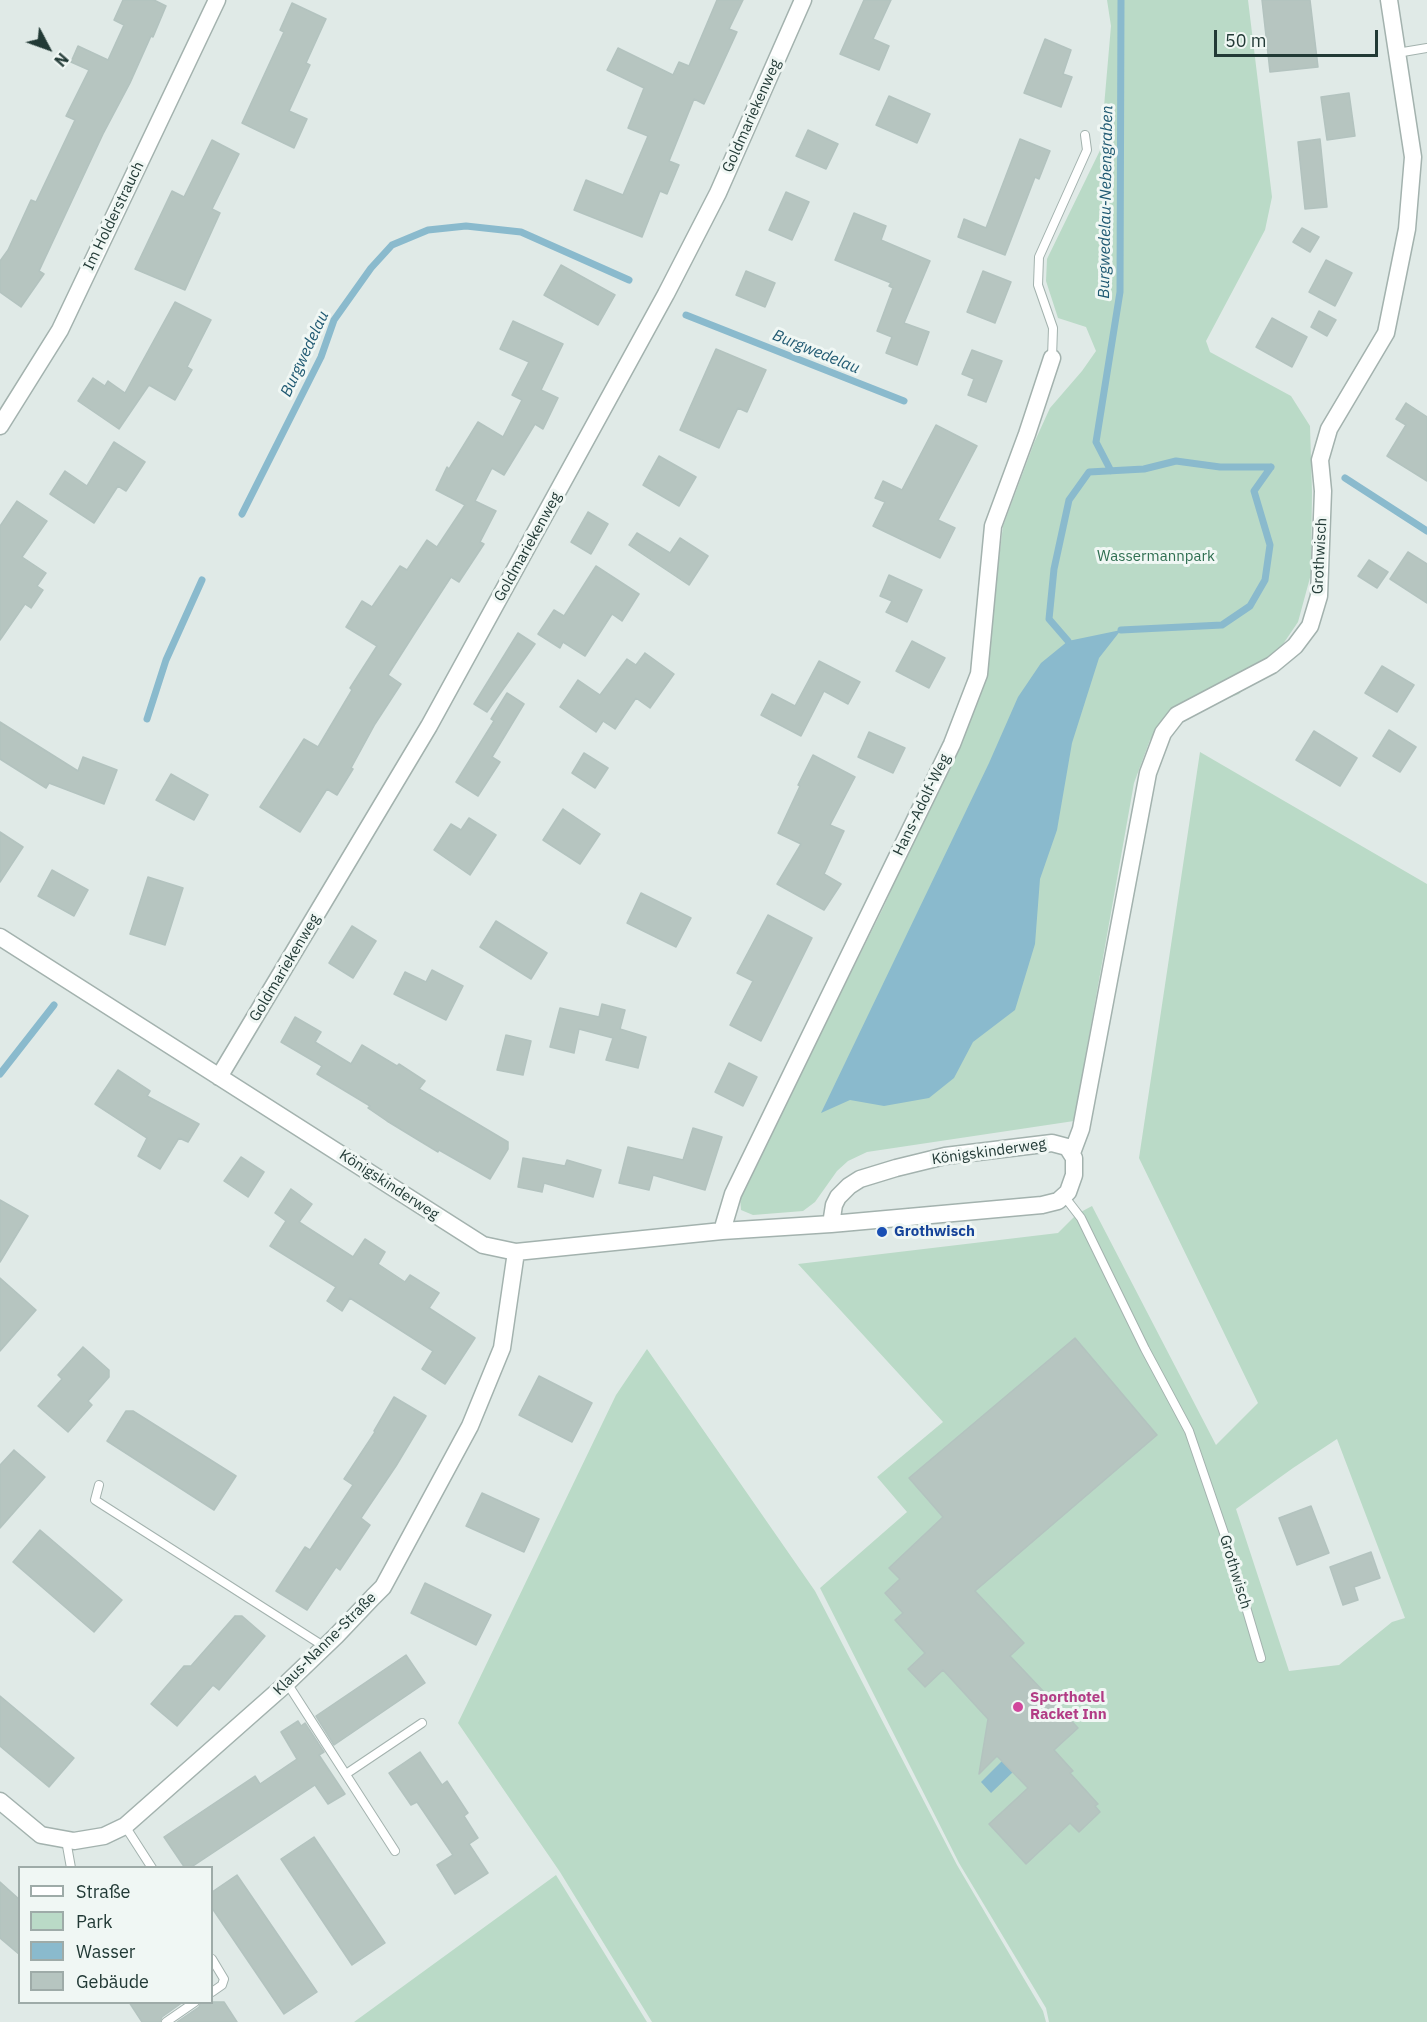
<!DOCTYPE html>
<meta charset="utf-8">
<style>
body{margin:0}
#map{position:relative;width:1427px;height:2022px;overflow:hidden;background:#e0eae7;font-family:"IBM Plex Sans",sans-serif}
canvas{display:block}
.legend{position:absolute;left:18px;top:1866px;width:195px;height:138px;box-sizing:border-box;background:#f0f7f4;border:2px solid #9eaba8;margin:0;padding:8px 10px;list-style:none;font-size:18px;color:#223a36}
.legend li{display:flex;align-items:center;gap:12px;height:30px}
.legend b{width:30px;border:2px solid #9eaba8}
.north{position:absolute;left:18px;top:18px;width:60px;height:60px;-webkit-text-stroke:4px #f0f7f4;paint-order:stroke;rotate:131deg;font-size:16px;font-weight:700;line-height:24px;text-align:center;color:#223a36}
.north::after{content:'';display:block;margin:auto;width:21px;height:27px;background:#223a36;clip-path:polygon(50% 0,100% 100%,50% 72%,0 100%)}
.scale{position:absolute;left:1214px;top:30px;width:164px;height:27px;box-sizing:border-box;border:3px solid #223a36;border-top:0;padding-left:8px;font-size:18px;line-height:21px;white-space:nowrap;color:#223a36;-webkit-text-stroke:4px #f0f7f4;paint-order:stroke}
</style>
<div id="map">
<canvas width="1427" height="2022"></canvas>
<ul class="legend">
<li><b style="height:8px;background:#fff"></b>Straße</li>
<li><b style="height:16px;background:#badac7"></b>Park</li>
<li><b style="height:16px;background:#8abacd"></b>Wasser</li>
<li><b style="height:16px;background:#b6c5c0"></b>Gebäude</li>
</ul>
<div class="north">N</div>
<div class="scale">50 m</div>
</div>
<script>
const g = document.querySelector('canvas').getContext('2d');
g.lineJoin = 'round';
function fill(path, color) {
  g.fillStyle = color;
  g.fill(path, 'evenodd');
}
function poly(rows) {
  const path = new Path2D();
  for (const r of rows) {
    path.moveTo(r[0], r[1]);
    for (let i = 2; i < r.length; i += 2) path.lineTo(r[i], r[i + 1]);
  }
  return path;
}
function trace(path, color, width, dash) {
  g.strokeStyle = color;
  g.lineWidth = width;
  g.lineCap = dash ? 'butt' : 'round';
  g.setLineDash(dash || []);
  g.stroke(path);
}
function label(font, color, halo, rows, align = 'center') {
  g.font = font + ' "IBM Plex Sans",sans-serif';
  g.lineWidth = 6;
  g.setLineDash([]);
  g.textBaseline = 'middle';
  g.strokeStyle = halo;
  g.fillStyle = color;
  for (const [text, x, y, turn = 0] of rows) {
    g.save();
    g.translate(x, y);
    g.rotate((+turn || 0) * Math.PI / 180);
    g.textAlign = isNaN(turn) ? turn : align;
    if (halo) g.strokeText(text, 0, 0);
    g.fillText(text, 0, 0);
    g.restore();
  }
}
const green = poly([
 [1107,0,1248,0,1272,197,1265,230,1206,341,1210,352,1291,396,1310,426,1312,492,1311,574,1298,622,1277,653,1239,694,1174,719,1150,740,1134,783,1074,1121,867,1152,848,1161,837,1171,815,1202,803,1211,753,1215,741,1210,740,1196,884,906,984,679,1003,526,1034,443,1050,408,1082,371,1096,351,1086,327,1058,318,1046,281,1047,259,1107,136,1103,118,1111,26],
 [1200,752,1427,884,1427,2022,1049,2022,1046,2008,959,1863,820,1588,907,1512,877,1477,943,1422,798,1264,1058,1233,1077,1214,1092,1206,1216,1445,1258,1403,1139,1158],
 [1337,1439,1405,1618,1392,1622,1339,1665,1289,1671,1236,1509,1293,1468],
 [647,1349,815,1591,957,1865,1043,2011,1046,2022,652,2022,560,1872,458,1723,616,1395],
 [556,1875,647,2022,354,2022]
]);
const water = poly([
 [1121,630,1099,658,1072,743,1057,830,1040,879,1035,944,1015,1010,973,1042,954,1078,929,1098,884,1106,850,1100,821,1113,989,763,1018,697,1041,663,1068,641],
 [1002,1761,1013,1772,991,1793,981,1782]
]);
const stream = poly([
 [686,315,904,401],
 [1111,471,1096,442,1120,292,1121,0],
 [1345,478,1427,531],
 [242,514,321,357,334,320,371,268,392,245,428,230,466,226,521,232,629,280],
 [1121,630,1222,625,1250,606,1265,580,1270,545,1254,491,1271,467],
 [1068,641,1049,619,1054,569,1069,500,1089,472,1144,469,1176,461,1220,467,1271,467],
 [147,719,166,660,202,580],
 [0,1074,54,1005]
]);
const building = poly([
 [123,0,154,0,166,6,153,37,151,36,130,83,103,134,39,271,44,274,21,307,0,292,0,261,8,250,31,200,36,202,75,120,66,116,89,70,71,62,78,46,108,60,124,25,114,20,123,0],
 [717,0,743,0,729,29,737,32,704,104,694,99,669,161,679,165,667,194,660,191,642,237,574,210,586,180,623,195,648,136,628,128,644,88,607,70,618,48,673,75,679,62,689,66,717,0],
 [864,0,891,0,873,39,889,46,879,70,840,54,864,0],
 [1262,0,1310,0,1318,67,1270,72,1262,0],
 [292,3,326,19,306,63,310,65,289,111,307,119,294,148,242,123,284,32,280,30,292,3],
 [1045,39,1071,50,1063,74,1072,77,1061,107,1024,93,1045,39],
 [1349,93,1355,136,1327,140,1321,97,1349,93],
 [889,96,930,114,917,143,876,125,889,96],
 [808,130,838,144,826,169,796,156,808,130],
 [1020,139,1050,151,1039,179,1035,177,1005,255,958,237,964,219,986,228,1020,139],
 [1320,139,1327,207,1305,209,1298,142,1320,139],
 [212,140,239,154,212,209,220,213,185,290,135,269,172,191,184,197,212,140],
 [786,192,809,202,792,240,769,230,786,192],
 [854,213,886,226,881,240,930,261,904,323,929,332,917,365,886,353,892,337,877,331,893,288,889,286,891,283,835,260,854,213],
 [1302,228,1319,237,1310,252,1293,242,1302,228],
 [1326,260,1352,273,1335,306,1309,292,1326,260],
 [561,265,615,295,598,325,544,295,561,265],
 [746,271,775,283,765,307,736,295,746,271],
 [983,271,1011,282,995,323,967,312,983,271],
 [175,302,211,320,187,367,192,370,175,400,149,385,119,429,78,401,93,378,105,386,108,381,125,393,175,302],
 [1319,311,1336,320,1327,336,1311,327,1319,311],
 [1272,318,1307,337,1292,367,1256,347,1272,318],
 [513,321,563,344,541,390,558,398,543,429,535,424,504,475,492,468,475,501,496,511,480,542,484,544,459,582,451,577,416,631,388,675,401,684,375,724,351,768,353,769,337,795,327,789,300,832,260,807,304,739,318,747,352,690,350,688,377,646,346,627,362,601,372,607,400,566,407,570,427,540,437,547,465,505,436,490,447,467,449,469,478,422,503,437,522,400,512,395,529,362,500,349,513,321],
 [716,349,766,370,747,412,738,408,719,448,680,430,716,349],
 [972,350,1002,361,986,402,968,395,974,379,962,374,972,350],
 [1406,403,1427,417,1427,481,1387,456,1406,425,1396,419,1406,403],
 [936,425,977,446,938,520,955,528,940,558,873,526,885,502,875,498,883,481,902,490,936,425],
 [114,442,145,462,126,491,118,486,94,523,50,494,65,471,87,486,114,442],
 [659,456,696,477,679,506,643,485,659,456],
 [17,501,47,521,22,557,46,573,37,586,43,590,31,608,25,604,0,640,0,526,17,501],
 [588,512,608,524,591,554,571,542,588,512],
 [637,533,670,553,680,538,708,556,689,585,629,545,637,533],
 [1408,552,1427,564,1427,603,1390,579,1408,552],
 [1369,560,1388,572,1377,588,1358,576,1369,560],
 [596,566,639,594,622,621,612,614,585,656,563,642,560,648,538,634,554,610,564,616,596,566],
 [889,575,922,590,907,622,886,612,892,601,880,596,889,575],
 [518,633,535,644,487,712,474,704,518,633],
 [912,641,945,658,929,688,896,671,912,641],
 [645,653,674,674,650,708,636,698,615,729,603,721,596,732,560,707,578,680,600,695,627,659,636,665,645,653],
 [819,661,860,682,848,704,824,691,801,736,761,715,772,694,795,706,819,661],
 [1382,666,1414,685,1397,712,1365,693,1382,666],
 [507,693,524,704,492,757,500,762,478,796,456,782,494,721,491,719,507,693],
 [0,722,78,771,83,757,117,770,104,804,49,783,46,788,0,759,0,722],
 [1389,730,1416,747,1400,772,1373,756,1389,730],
 [1314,731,1357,758,1340,786,1296,760,1314,731],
 [869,732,905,748,893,773,858,757,869,732],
 [584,753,608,768,595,788,572,773,584,753],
 [813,755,855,777,830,825,844,831,824,874,841,884,824,910,777,884,801,844,778,833,800,786,798,785,813,755],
 [171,774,208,795,194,820,156,800,171,774],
 [563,809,600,834,580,864,543,840,563,809],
 [469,818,496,835,470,875,434,850,451,824,461,830,469,818],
 [0,832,23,847,0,882,0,832],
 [52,870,88,890,74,916,38,896,52,870],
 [148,877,183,888,165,945,130,934,148,877],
 [641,893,691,918,676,947,627,923,641,893],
 [768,915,812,938,761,1041,730,1025,753,981,737,973,768,915],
 [496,921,547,953,531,979,480,947,496,921],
 [352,926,376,941,353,978,329,963,352,926],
 [432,970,463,986,446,1020,394,994,405,972,426,982,432,970],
 [602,1004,625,1010,620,1029,646,1037,638,1068,606,1060,613,1038,579,1029,574,1053,550,1047,560,1008,599,1017,602,1004],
 [295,1017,321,1032,315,1042,351,1064,362,1045,397,1066,399,1064,425,1081,419,1089,508,1142,508,1149,490,1179,439,1150,438,1152,387,1121,368,1108,370,1106,317,1074,322,1066,281,1042,295,1017],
 [506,1035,531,1041,523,1075,497,1070,506,1035],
 [729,1063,757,1077,743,1106,715,1092,729,1063],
 [118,1070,150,1091,147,1096,199,1124,188,1142,179,1138,160,1169,138,1156,147,1138,95,1104,118,1070],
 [693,1128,722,1137,705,1190,653,1175,649,1190,619,1183,628,1147,683,1160,693,1128],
 [241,1157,264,1172,248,1197,224,1181,241,1157],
 [523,1158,565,1166,567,1160,601,1170,593,1197,544,1183,542,1192,518,1187,523,1158],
 [291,1189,312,1204,299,1222,353,1257,365,1239,385,1252,378,1264,405,1282,410,1275,439,1293,429,1308,475,1338,445,1384,422,1369,433,1351,350,1298,342,1311,327,1301,336,1287,270,1246,286,1221,275,1213,291,1189],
 [0,1200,28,1216,0,1262,0,1200],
 [0,1278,36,1310,0,1351,0,1278],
 [1075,1338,1157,1435,975,1591,1024,1643,1010,1656,1078,1728,1054,1750,1073,1771,1070,1773,1098,1804,1095,1806,1100,1812,1079,1832,1070,1823,1026,1864,989,1824,1028,1788,997,1756,979,1774,988,1719,943,1670,925,1687,908,1669,925,1653,895,1620,903,1613,885,1593,900,1579,889,1568,943,1517,909,1478,1075,1338],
 [83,1347,109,1370,109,1377,88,1401,92,1405,68,1432,38,1406,62,1379,58,1375,83,1347],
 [539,1376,592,1403,572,1442,519,1415,539,1376],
 [394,1397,426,1416,396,1466,361,1518,370,1525,340,1570,336,1567,307,1610,276,1591,305,1547,310,1550,353,1485,344,1479,375,1432,374,1431,394,1397],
 [126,1411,133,1411,236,1476,214,1510,107,1441,126,1411],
 [14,1450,45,1477,0,1528,0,1465,14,1450],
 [482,1493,539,1519,524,1552,466,1526,482,1493],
 [1311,1506,1329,1553,1297,1565,1279,1518,1311,1506],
 [40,1530,122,1600,94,1632,13,1562,40,1530],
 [1371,1552,1380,1578,1354,1587,1358,1600,1343,1605,1330,1567,1371,1552],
 [425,1583,491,1615,476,1645,411,1613,425,1583],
 [235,1616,242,1616,265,1636,219,1690,213,1685,177,1726,151,1704,184,1666,191,1666,235,1616],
 [406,1655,425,1683,334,1745,316,1716,406,1655],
 [0,1696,74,1758,49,1787,0,1746,0,1696],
 [298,1721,301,1726,305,1723,324,1752,319,1755,345,1794,328,1804,315,1785,190,1868,185,1868,164,1837,255,1776,260,1784,297,1759,281,1732,298,1721],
 [420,1752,442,1785,447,1781,468,1813,464,1816,478,1838,469,1844,488,1873,455,1894,437,1865,453,1855,417,1802,411,1805,389,1773,420,1752],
 [314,1837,385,1943,352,1965,281,1859,314,1837],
 [237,1875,317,1992,284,2014,212,1908,212,1892,237,1875],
 [0,1882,20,1900,20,1955,0,1938,0,1882],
 [129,2002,183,2002,162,2017,160,2022,142,2022,129,2002],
 [201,2002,224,2002,237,2022,177,2022,199,2007,201,2002]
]);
const lane = poly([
 [1397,53,1427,48],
 [1052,358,1053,328,1038,285,1039,257,1087,150,1085,135],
 [1064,1196,1081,1218,1145,1349,1189,1431,1225,1536,1261,1658],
 [99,1485,95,1500,325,1647],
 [287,1683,395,1851],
 [346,1774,422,1723],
 [125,1826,152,1868],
 [66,1840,71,1868],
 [212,1959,224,1979,222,1985,212,1992],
 [166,2022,195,2002]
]);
const street = poly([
 [0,426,60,330,217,0],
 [0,937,483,1245,516,1252,722,1231,831,1224,1042,1205,1058,1201,1068,1192,1074,1175,1074,1158,1067,1147,1052,1143,945,1156,896,1168,860,1179,849,1186,838,1197,834,1205,831,1224],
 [219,1077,429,726,666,294,718,193,803,0],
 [1072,1153,1081,1129,1148,773,1163,733,1177,715,1272,665,1295,646,1310,626,1319,596,1323,491,1320,460,1329,429,1386,333,1407,229,1413,157,1389,0],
 [722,1231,733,1194,952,744,979,674,993,526,1027,434,1052,358],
 [0,1801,41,1835,74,1841,104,1836,125,1826,287,1683,336,1636,373,1597,383,1587,470,1426,502,1348,516,1252]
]);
const markers = [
 [882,1232,6,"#1a4fb4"],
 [1018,1707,6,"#d1479c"]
];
const streetNames = [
 ["Goldmariekenweg",752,116,-66],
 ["Im Holderstrauch",114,216,-64],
 ["Goldmariekenweg",528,547,-61],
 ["Grothwisch",1320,556,-87],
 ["Hans-Adolf-Weg",922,805,-64],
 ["Goldmariekenweg",285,968,-59],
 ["Königskinderweg",989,1152,-8],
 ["Königskinderweg",389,1185,33],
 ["Grothwisch",1235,1572,73],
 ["Klaus-Nanne-Straße",325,1644,-45]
];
const parkNames = [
 ["Wassermannpark",1156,557]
];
const transitNames = [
 ["Grothwisch",894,1232]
];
const hotelNames = [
 ["Sporthotel",1030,1698],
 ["Racket Inn",1030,1715]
];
const waterNames = [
 ["Burgwedelau-Nebengraben",1106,202,-89],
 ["Burgwedelau",816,352,22],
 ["Burgwedelau",305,354,-65]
];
fill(green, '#badac7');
fill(water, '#8abacd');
trace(stream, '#8abacd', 7);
fill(building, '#b6c5c0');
trace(building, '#b3c3bf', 1.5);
trace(lane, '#a3b2ae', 10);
trace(street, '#a3b2ae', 19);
trace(lane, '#fff', 8);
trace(street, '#fff', 16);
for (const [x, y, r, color] of markers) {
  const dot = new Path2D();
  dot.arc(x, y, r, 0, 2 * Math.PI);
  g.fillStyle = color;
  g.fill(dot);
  trace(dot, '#f0f7f4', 2);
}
label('15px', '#223a36', '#f0f7f4', streetNames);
label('15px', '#2e6e50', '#f0f7f4', parkNames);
label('bold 15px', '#164399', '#f0f7f4', transitNames, 'left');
label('bold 15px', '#b23c85', '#f0f7f4', hotelNames, 'left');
label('italic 16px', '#1f5972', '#f0f7f4', waterNames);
</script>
